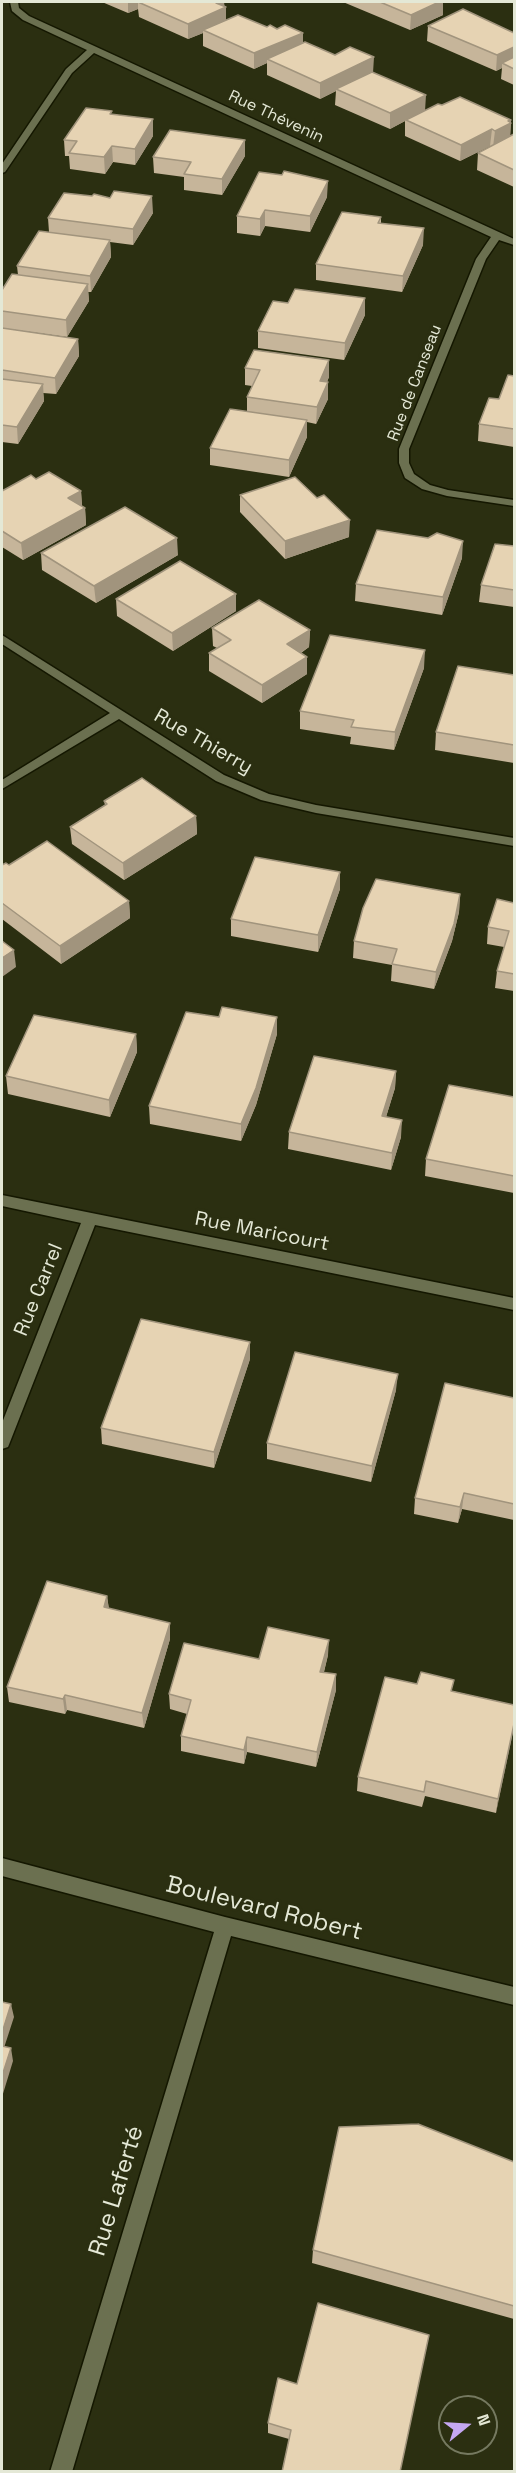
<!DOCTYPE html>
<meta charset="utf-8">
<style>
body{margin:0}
#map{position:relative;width:516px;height:2473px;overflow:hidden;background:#2b2f11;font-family:"Space Grotesk",sans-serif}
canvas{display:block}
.frame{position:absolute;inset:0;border:3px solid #e4e8d6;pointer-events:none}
.north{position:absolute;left:438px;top:2395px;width:60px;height:60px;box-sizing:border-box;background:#2b2f11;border:2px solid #757960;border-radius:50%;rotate:72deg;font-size:16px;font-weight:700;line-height:24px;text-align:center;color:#e4e8d6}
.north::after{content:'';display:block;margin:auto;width:21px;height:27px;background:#c4a7f1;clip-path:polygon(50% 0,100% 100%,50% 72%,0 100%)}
</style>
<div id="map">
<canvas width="516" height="2473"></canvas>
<div class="frame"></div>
<div class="north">N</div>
</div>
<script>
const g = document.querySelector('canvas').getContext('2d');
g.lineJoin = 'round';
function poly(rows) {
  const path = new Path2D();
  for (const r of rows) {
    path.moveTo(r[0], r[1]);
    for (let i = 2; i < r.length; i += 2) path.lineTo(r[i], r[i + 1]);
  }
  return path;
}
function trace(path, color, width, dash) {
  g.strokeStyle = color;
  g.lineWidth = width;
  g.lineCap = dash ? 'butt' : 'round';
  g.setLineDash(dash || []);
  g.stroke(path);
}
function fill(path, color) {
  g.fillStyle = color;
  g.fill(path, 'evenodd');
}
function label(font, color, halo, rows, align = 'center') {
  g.font = font + ' "Space Grotesk",sans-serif';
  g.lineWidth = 6;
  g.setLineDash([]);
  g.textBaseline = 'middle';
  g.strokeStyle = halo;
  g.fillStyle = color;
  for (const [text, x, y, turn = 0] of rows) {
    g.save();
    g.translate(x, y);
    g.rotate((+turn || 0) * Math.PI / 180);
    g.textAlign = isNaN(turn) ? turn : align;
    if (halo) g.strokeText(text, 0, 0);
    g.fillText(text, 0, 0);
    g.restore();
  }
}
const minor = poly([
 [10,2,18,2,19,8,29,16,514,239,514,245,499,240,486,259,409,449,409,463,414,474,430,485,448,490,514,500,514,506,447,496,422,489,405,478,399,463,399,449,476,259,491,237,94,53,72,73,5,172,2,173,2,164,66,69,87,50,23,20,12,11,10,2],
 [2,635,224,775,269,794,316,805,514,838,514,846,316,813,261,800,216,781,119,719,2,789,2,780,110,713,2,644,2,635],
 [2,1195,514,1298,514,1310,95,1225,10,1442,8,1447,2,1449,2,1423,81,1223,2,1206,2,1195],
 [2,1858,225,1917,514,1987,514,2005,231,1936,72,2472,50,2472,214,1932,2,1876,2,1858]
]);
const wall = poly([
 [102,2,224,2,226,20,303,33,303,43,373,73,425,110,442,105,511,120,510,137,514,134,514,187,477,170,478,153,492,146,490,146,460,161,405,136,405,121,390,129,335,105,336,91,320,99,267,75,267,63,254,69,203,46,203,33,188,39,139,17,138,9,128,13],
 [343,2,443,2,443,15,410,30],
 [428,26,514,33,514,85,501,79,502,68,496,71,427,41],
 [112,115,153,136,135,165,113,162,105,174,70,169,69,156,65,156,64,140],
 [245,156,222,195,184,190,184,177,154,173,153,157],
 [92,196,153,213,133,245,110,242,111,257,91,292,88,292,89,301,67,337,2,328,2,290,18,275,17,266,49,232,48,218],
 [327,197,310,232,265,226,260,236,237,233,237,216],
 [381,217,381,223,423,245,402,292,316,280,316,264],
 [288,303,365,315,344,360,258,348,258,331],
 [2,328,78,339,79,356,56,394,43,393,44,401,18,444,2,442],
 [245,368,329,377,327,382,328,382,328,399,316,424,307,422,307,437,289,477,210,465,210,448,247,412,247,397,252,386,245,385],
 [514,376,514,447,478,441,479,424,499,399],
 [36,479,81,491,82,506,85,508,86,525,23,560,2,547,2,491],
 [240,495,349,537,285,559,240,512],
 [514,546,514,607,479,602,481,585],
 [41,553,178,555,96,603,42,570],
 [462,558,442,615,355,601,356,584],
 [116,599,236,611,173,651,117,616],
 [212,628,310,630,309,647,301,653,307,674,262,703,209,671,209,653,217,648,213,646],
 [424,668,394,750,350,744,351,737,300,729,300,711],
 [514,675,514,763,435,750,436,732],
 [104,801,196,816,197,834,124,880,72,844,70,827,105,805],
 [2,865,9,865,129,901,130,918,61,964,2,919],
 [340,872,340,889,318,952,231,936,231,919],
 [460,894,459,912,452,941,434,989,391,981,392,965,353,958,354,941],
 [514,903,514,991,495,988,497,971,504,947,487,944,488,927],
 [219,1017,277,1017,277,1034,256,1105,241,1141,150,1124,149,1106],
 [136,1034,137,1052,110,1117,8,1094,6,1076],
 [396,1071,395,1088,386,1117,401,1137,391,1170,288,1149,289,1132],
 [514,1097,514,1193,425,1176,426,1159],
 [250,1359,214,1468,102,1444,101,1428],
 [396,1390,371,1482,267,1459,267,1443],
 [514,1398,514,1520,462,1509,458,1523,414,1514,415,1498],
 [107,1596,109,1609,170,1623,170,1639,144,1728,67,1710,65,1714,9,1702,7,1687],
 [328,1655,324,1672,336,1690,316,1767,247,1752,244,1764,181,1751,181,1736,187,1714,170,1709,169,1694,259,1659],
 [417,1684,452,1691,514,1705,496,1813,425,1796,422,1807,357,1791,358,1777],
 [514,2162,514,2319,312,2263,313,2250],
 [318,2303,289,2439,268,2433,268,2423,297,2384]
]);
const shadedWall = poly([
 [128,2,155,2,138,2,138,9,128,13],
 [218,2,224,2,224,8,226,7,226,23,203,30,203,33,188,39,188,24],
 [439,2,443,2,443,15,410,30,411,15],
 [303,33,303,49,267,59,267,63,254,69,254,53],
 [514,47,514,62,502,63,502,68,496,71,497,55],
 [374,57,373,73,336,89,336,91,320,99,320,83],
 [426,95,425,111,406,120,405,121,390,129,390,113],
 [153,119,153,136,135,165,135,149],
 [511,120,510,139,493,147,495,131],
 [492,129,490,146,460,161,461,145],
 [245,140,245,156,222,195,222,179],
 [112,146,113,162,105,174,104,157],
 [328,181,327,197,310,232,310,216],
 [152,196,153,213,133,245,133,229],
 [265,210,265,226,260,236,260,219],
 [424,228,423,245,402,292,403,276],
 [110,240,111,257,91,292,90,276],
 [88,284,89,301,67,337,66,320],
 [365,298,365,315,344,360,345,343],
 [78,339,79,356,56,394,55,378],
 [329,360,329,377,319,398,320,381],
 [328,382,328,399,316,424,317,407],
 [43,384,44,401,18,444,17,427],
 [307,420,307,437,289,477,289,460],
 [81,491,82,508,68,498],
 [85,508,86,525,23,560,21,543],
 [350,520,349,537,285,559,285,541],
 [177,538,178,555,96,603,94,586],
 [463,541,462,558,442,615,443,597],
 [236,594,236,611,173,651,172,633],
 [310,630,309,647,286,662,287,644],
 [425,650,424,668,394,750,395,732],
 [307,657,307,674,262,703,262,685],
 [196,816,197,834,124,880,123,863],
 [340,872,340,889,318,952,318,935],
 [460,894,459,912,452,941,434,989,436,972],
 [129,901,130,918,61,964,60,946],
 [14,950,16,967,2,977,2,958],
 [277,1017,277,1034,256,1105,241,1141,241,1124],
 [136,1034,137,1052,110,1117,109,1100],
 [396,1071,395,1088,381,1133,382,1116],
 [402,1120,401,1137,391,1170,392,1153],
 [250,1342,250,1359,214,1468,214,1452],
 [398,1374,396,1390,371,1482,372,1466],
 [464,1493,462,1509,458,1523,460,1507],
 [107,1596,109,1611,104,1607],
 [170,1623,170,1639,144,1728,142,1713],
 [329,1640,328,1655,320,1687,320,1672],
 [336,1674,336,1690,316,1767,317,1752],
 [65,1695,67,1710,65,1714,63,1699],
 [514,1724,514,1727,496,1813,498,1799],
 [247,1737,247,1752,244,1764,244,1750],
 [11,2004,14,2017,2,2054,2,2033],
 [11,2048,13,2061,2,2097,2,2076]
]);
const building = poly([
 [138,2,218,2,216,3,226,7,188,24,138,2],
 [380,2,439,2,411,15,380,2],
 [463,9,514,33,514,47,497,55,428,26,463,9],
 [238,15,267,27,270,25,277,29,285,25,303,33,254,53,203,30,238,15],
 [305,42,335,55,350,47,374,57,320,83,267,59,305,42],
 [514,57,514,69,502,63,514,57],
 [372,72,426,95,390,113,336,89,372,72],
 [460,97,511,120,508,121,511,123,495,131,492,129,461,145,406,120,438,104,442,105,460,97],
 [86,108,112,111,110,114,153,119,135,149,112,146,104,157,69,153,77,141,64,140,86,108],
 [170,130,245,140,222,179,184,174,191,162,153,157,170,130],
 [514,134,514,170,478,153,514,134],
 [284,171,328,181,310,216,265,210,260,219,237,216,259,172,282,175,284,171],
 [114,191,152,196,133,229,48,218,64,193,92,196,94,194,110,198,114,191],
 [342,212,381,217,378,223,424,228,403,276,316,264,342,212],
 [39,231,110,240,90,276,17,266,39,231],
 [12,274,88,284,66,320,2,311,2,290,12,274],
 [295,289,365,298,345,343,258,331,273,301,288,303,295,289],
 [2,328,78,339,55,378,2,370,2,328],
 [254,350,329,360,320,381,328,382,317,407,247,397,260,370,245,368,254,350],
 [508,375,514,376,514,429,479,424,489,398,499,399,508,375],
 [2,379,43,384,17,427,2,425,2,379],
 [230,409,307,420,289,460,210,448,230,409],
 [49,472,81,491,68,498,85,508,21,543,2,531,2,491,31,475,36,479,49,472],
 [295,477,317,498,324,495,350,520,285,541,240,495,295,477],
 [125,507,177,538,94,586,41,553,125,507],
 [377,530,428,538,437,533,463,541,443,597,356,584,377,530],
 [495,544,514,546,514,590,481,585,495,544],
 [180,561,236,594,172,633,116,599,180,561],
 [259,600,310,630,287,644,307,657,262,685,209,653,231,640,212,628,259,600],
 [330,635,425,650,395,732,351,727,354,720,300,711,330,635],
 [458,666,514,675,514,745,436,732,458,666],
 [142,778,196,816,123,863,70,827,107,804,104,801,142,778],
 [47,841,129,901,60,946,2,903,2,865,6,863,9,865,47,841],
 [255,857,340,872,318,935,231,919,255,857],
 [376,879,460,894,454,924,436,972,392,964,397,949,354,941,363,908,376,879],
 [497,899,514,903,514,974,497,971,509,931,488,927,497,899],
 [2,941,14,950,2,958,2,941],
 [222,1007,277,1017,256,1088,241,1124,149,1106,186,1012,219,1017,222,1007],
 [34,1015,136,1034,109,1100,6,1076,34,1015],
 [314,1056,396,1071,382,1116,402,1120,392,1153,289,1132,314,1056],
 [449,1085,514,1097,514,1176,426,1159,449,1085],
 [141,1319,250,1342,214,1452,101,1428,141,1319],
 [295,1352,398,1374,372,1466,267,1443,295,1352],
 [445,1383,514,1398,514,1504,464,1493,460,1507,415,1498,445,1383],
 [47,1581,107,1596,104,1607,170,1623,142,1713,65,1695,63,1699,7,1687,47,1581],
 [268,1627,329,1640,320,1672,336,1674,317,1752,247,1737,244,1750,181,1736,191,1700,169,1694,184,1643,259,1659,268,1627],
 [421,1672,454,1680,451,1691,514,1705,514,1724,498,1799,426,1781,424,1792,358,1777,385,1677,417,1684,421,1672],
 [2,2002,11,2004,2,2033,2,2002],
 [2,2046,11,2048,2,2076,2,2046],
 [418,2124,514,2162,514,2306,313,2250,339,2127,418,2124],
 [318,2303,429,2335,400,2472,282,2472,291,2430,268,2423,278,2378,297,2384,318,2303]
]);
const farStreetnames = [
 ["Rue Thévenin",276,117,25],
 ["Rue de Canseau",415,383,-69]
];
const streetNames = [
 ["Rue Thierry",203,742,30],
 ["Rue Maricourt",262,1232,11],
 ["Rue Carrel",39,1290,-68]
];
const nearStreetnames = [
 ["Boulevard Robert",264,1909,14],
 ["Rue Laferté",117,2191,-73]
];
trace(minor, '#141700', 3);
fill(minor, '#6b7050');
fill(wall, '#c6b59a');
fill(shadedWall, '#a1947d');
fill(building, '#e6d3b3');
trace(building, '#a1947d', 1.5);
label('16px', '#e4e8d6', '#2b2f11', farStreetnames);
label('20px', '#e4e8d6', '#2b2f11', streetNames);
label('24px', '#e4e8d6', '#2b2f11', nearStreetnames);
</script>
